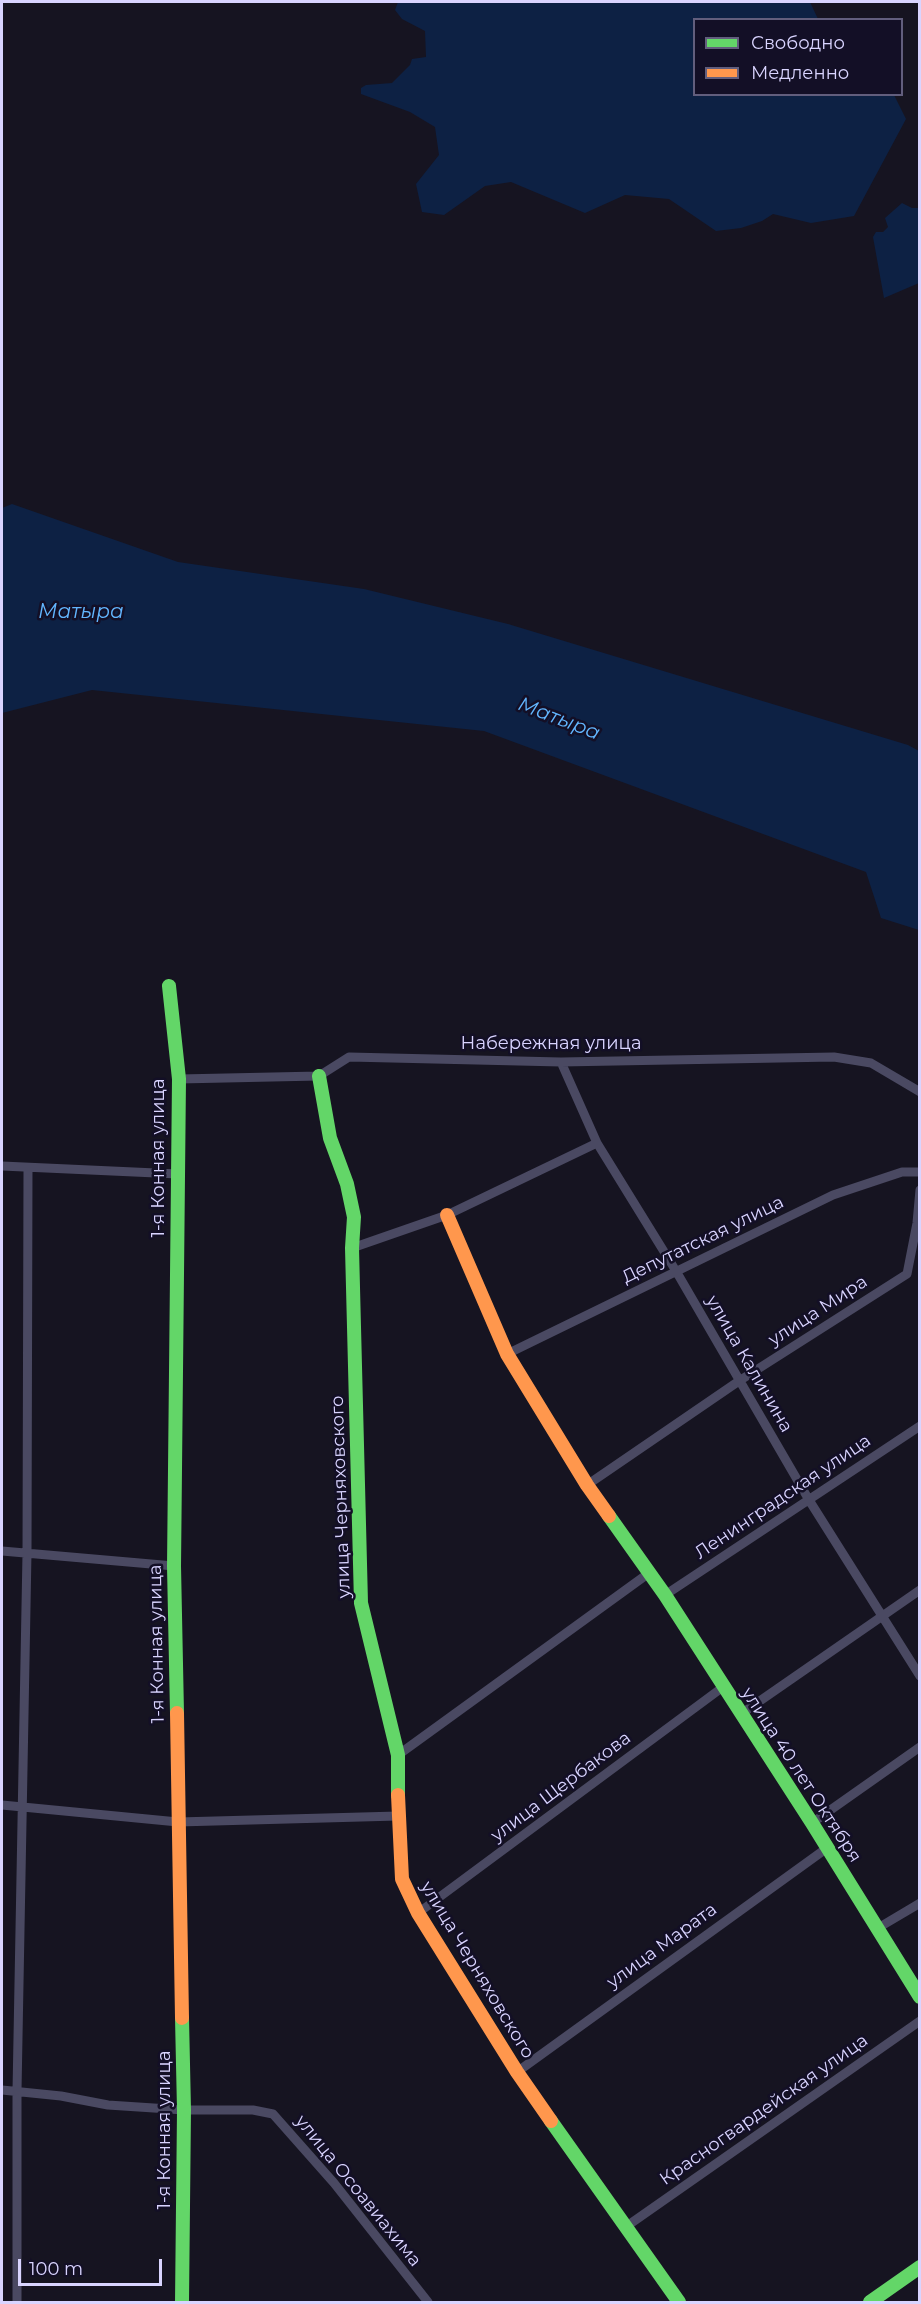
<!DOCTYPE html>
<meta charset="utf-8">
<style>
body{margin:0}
#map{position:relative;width:921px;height:2304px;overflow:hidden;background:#161421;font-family:Montserrat,sans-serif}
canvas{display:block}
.frame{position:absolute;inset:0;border:3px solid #d9d4ff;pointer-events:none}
.legend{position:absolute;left:693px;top:18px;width:210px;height:78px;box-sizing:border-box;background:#130f26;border:2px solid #625e7d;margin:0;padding:8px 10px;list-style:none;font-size:18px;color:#d9d4ff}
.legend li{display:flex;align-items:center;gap:12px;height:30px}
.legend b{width:30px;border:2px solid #625e7d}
.scale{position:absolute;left:18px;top:2259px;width:144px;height:27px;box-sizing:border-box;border:3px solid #d9d4ff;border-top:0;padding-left:8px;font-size:18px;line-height:21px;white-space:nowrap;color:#d9d4ff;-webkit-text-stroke:4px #130f26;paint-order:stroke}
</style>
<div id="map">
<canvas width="921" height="2304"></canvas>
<div class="frame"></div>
<ul class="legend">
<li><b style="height:8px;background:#63d668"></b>Свободно</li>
<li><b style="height:8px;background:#ff974d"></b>Медленно</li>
</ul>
<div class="scale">100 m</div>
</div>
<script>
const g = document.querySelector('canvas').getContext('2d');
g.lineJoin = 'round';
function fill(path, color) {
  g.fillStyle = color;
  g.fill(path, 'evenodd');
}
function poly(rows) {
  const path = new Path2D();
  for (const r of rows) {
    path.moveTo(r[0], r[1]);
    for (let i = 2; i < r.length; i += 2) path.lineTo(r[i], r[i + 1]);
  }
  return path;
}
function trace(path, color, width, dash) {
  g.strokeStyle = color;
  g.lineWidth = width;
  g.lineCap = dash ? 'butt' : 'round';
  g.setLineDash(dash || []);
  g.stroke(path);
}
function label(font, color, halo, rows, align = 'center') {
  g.font = font + ' Montserrat,sans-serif';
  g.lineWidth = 5;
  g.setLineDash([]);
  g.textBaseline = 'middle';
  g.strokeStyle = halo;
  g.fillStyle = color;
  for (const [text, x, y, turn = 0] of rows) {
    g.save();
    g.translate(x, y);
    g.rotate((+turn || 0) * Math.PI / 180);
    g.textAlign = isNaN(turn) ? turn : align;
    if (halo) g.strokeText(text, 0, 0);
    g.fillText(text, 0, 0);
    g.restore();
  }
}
const water = poly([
 [398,2,810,2,818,19,694,20,694,94,894,95,906,119,854,216,811,223,773,214,762,221,741,228,716,231,669,199,625,195,585,213,511,182,485,186,444,215,422,212,416,184,439,155,435,127,410,112,361,94,361,88,366,85,392,83,410,65,412,59,426,57,425,31,402,19,395,10],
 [902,203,912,208,919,208,919,283,884,298,873,237,876,232,883,232,888,227,885,218],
 [12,504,178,562,364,589,508,624,908,745,919,751,919,930,881,918,866,872,484,731,92,690,2,713,2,508]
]);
const street = poly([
 [561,1062,597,1143,676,1271,809,1500,920,1676],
 [179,1079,319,1076,349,1057,561,1062,834,1057,871,1063,920,1092],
 [2,1166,178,1174],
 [352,1248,447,1215,597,1143],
 [507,1354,833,1195,902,1172,920,1172],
 [587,1485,739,1381,907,1274,917,1223,920,1190],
 [2,1551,174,1566],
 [665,1595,920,1426],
 [741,1714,920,1590],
 [398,1755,649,1573],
 [2,1805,178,1822,398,1816],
 [812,1823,920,1747],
 [418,1913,723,1687],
 [878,1928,920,1903],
 [517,2072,827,1848],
 [2,2090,61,2096,108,2105,184,2110,253,2110,273,2114,334,2183,428,2302],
 [627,2226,920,2021],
 [17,2302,17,2091,27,1553,28,1168]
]);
const fast = poly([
 [169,986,179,1079,174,1566,177,1713],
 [319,1076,330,1138,347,1184,354,1217,352,1248,361,1603,398,1755,398,1795],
 [609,1516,665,1595,812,1823,920,1997],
 [551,2121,679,2302],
 [182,2302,184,2110,182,2018],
 [870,2302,920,2267]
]);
const slow = poly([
 [447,1215,507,1354,587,1485,609,1516],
 [177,1713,182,2018],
 [398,1795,402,1879,418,1913,517,2072,551,2121]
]);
const streetNames = [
 ["Набережная улица",551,1044],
 ["1-я Конная улица",159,1158,-90],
 ["Депутатская улица",703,1240,-26],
 ["улица Мира",818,1311,-33],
 ["улица Калинина",749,1364,60],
 ["улица Черняховского",341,1497,-92],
 ["Ленинградская улица",783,1497,-34],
 ["1-я Конная улица",157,1644,-91],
 ["улица 40 лет Октября",801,1775,57],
 ["улица Щербакова",561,1787,-37],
 ["улица Марата",662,1946,-36],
 ["улица Черняховского",477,1970,59],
 ["Красногвардейская улица",764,2110,-35],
 ["1-я Конная улица",165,2130,-90],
 ["улица Осоавиахима",358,2191,51]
];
const waterNames = [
 ["Матыра",81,612],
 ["Матыра",559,719,21]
];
fill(water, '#0d2144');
trace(street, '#4a4962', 9);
trace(fast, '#63d668', 14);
trace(slow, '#ff974d', 14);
label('18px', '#d9d4ff', '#130f26', streetNames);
label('italic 20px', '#62b6ff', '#130f26', waterNames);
</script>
